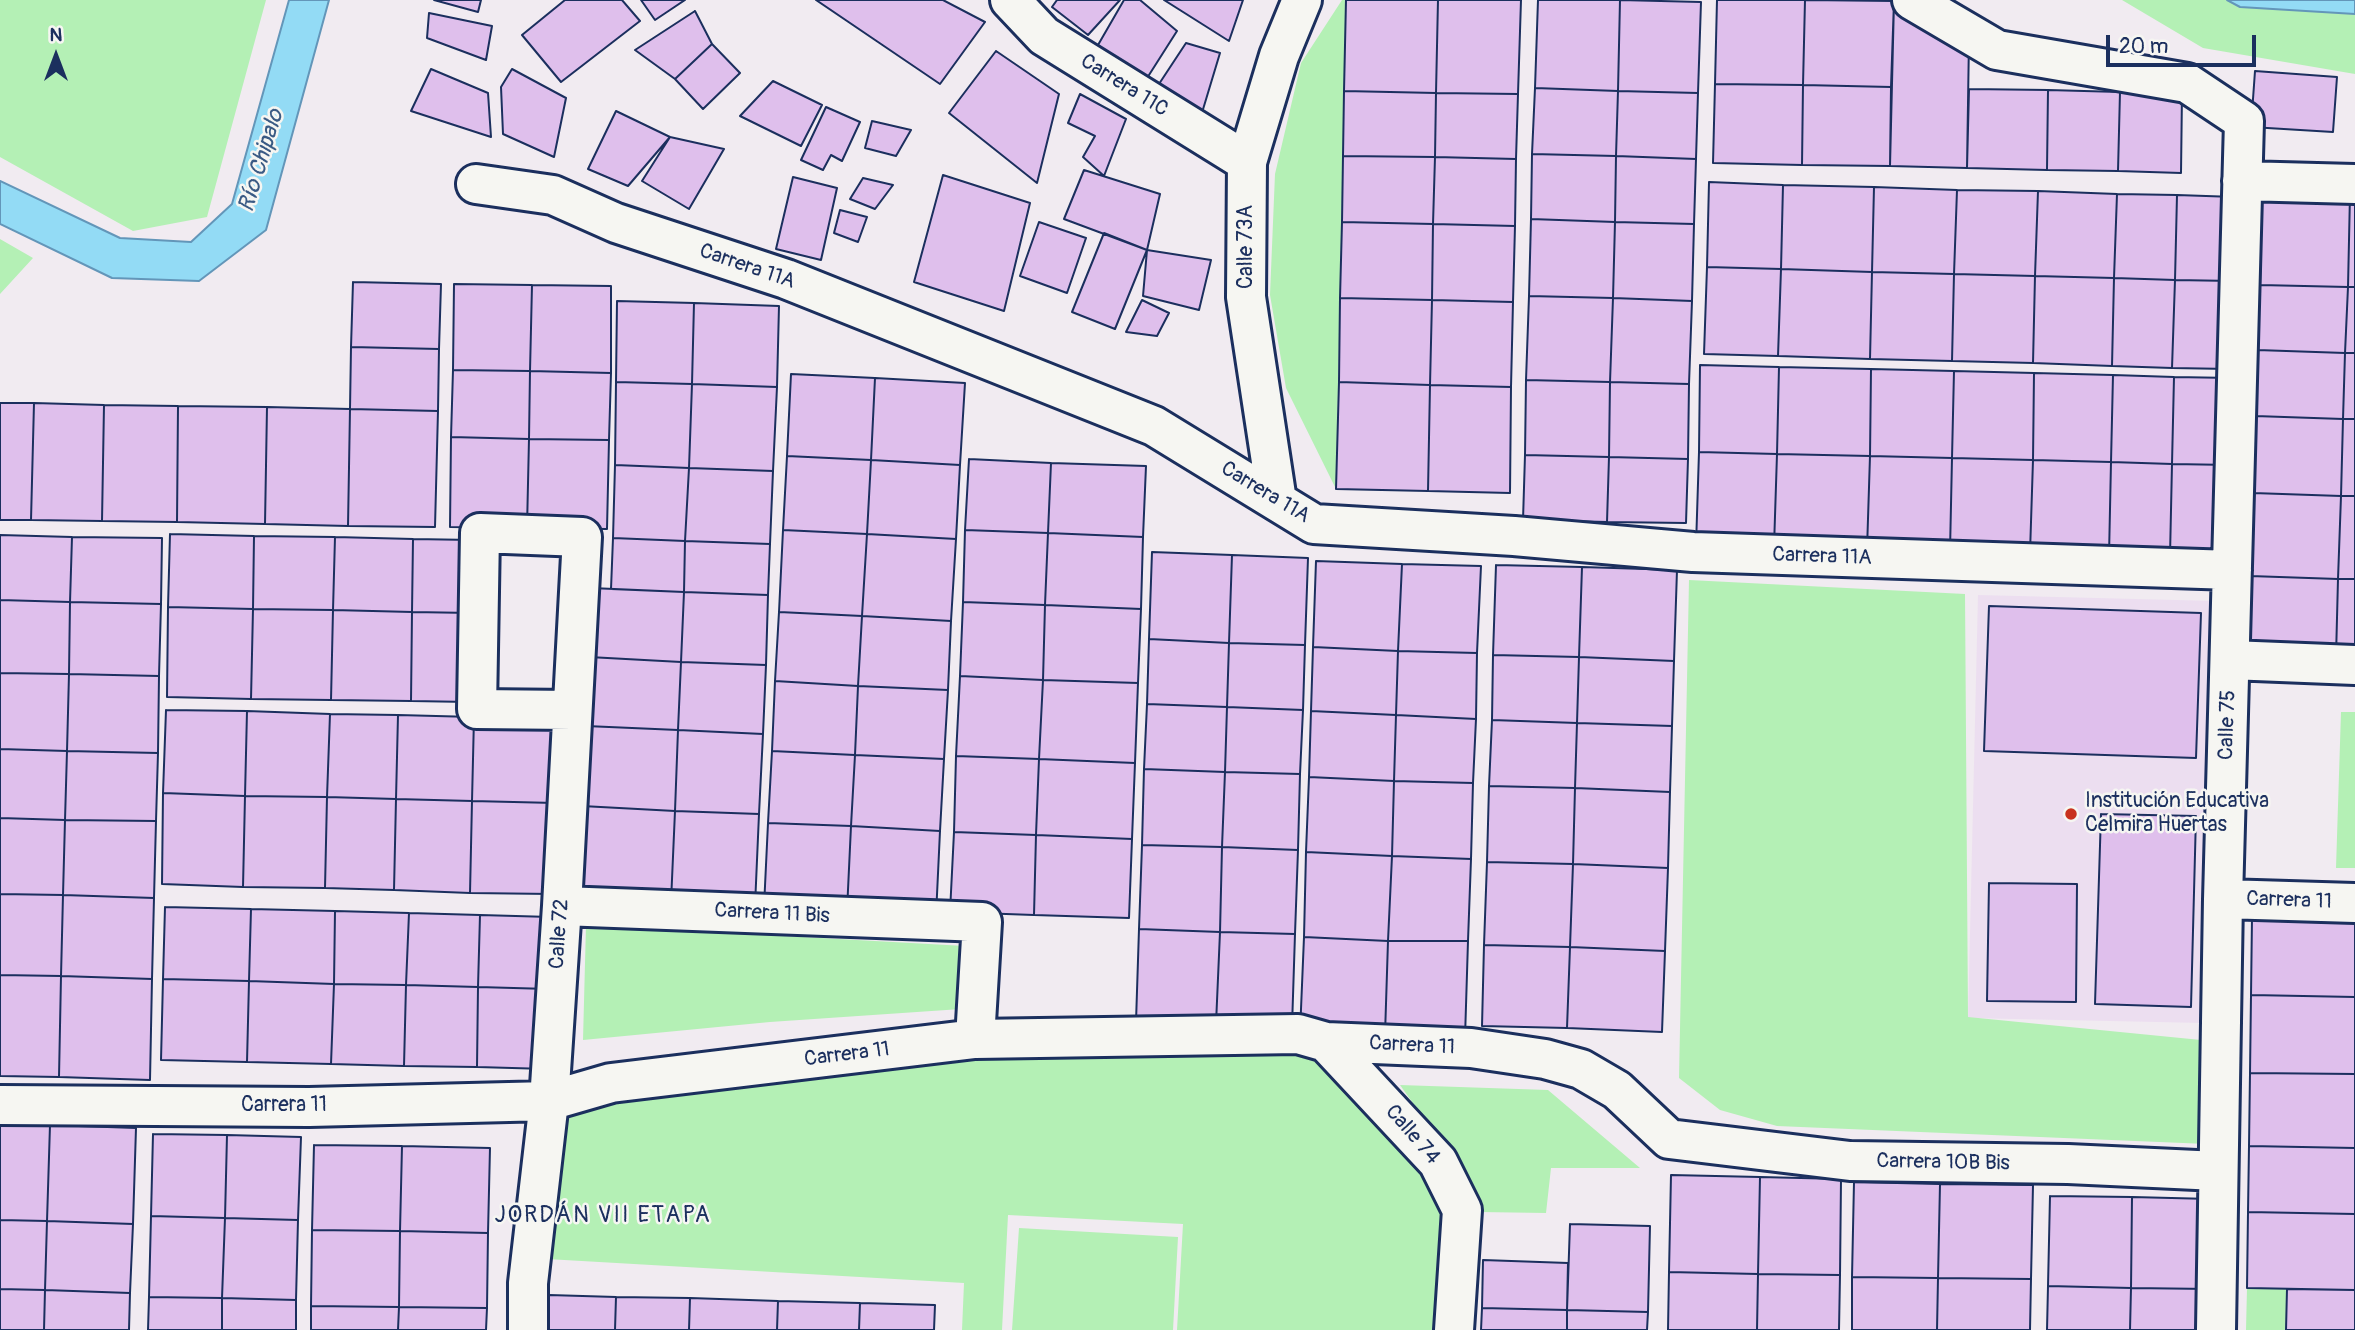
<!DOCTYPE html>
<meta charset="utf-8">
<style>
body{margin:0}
#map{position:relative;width:2355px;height:1330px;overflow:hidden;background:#f1ebf1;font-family:Pangolin,sans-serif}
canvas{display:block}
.north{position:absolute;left:21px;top:21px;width:70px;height:70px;-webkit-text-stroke:5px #f6f6f2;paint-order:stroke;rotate:0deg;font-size:19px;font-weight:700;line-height:28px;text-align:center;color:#1b2f5e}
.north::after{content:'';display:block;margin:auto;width:24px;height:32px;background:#1b2f5e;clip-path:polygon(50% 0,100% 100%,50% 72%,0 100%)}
.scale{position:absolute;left:2106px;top:35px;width:150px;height:32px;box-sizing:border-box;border:4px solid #1b2f5e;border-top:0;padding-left:9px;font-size:21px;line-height:24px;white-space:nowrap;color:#1b2f5e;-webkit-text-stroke:5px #f6f6f2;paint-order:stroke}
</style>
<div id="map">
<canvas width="2355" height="1330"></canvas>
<div class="north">N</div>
<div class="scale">20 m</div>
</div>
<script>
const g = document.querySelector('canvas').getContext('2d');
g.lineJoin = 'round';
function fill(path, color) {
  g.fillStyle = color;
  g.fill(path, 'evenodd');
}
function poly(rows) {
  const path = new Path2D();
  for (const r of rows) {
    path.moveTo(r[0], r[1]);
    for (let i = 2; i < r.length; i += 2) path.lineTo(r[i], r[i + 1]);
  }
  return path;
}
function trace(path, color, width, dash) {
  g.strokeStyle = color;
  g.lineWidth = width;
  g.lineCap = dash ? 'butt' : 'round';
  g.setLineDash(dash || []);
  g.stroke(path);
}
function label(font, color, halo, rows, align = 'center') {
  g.font = font + ' Pangolin,sans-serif';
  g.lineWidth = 5;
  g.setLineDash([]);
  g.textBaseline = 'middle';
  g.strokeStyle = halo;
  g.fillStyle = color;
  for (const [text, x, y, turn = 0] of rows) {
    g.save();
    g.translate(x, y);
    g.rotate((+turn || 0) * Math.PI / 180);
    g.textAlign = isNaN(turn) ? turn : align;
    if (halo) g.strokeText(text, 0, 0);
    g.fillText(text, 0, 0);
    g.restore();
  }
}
const built = poly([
 [1978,595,2215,601,2204,1023,1968,1018]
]);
const green = poly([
 [0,0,266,0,207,217,133,231,0,157],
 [1342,0,1346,0,1336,489,1286,388,1270,295,1275,174,1301,63],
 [2122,0,2355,0,2355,74,2203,48],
 [0,239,33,258,0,294],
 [1689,580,1965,594,1968,1017,2201,1040,2207,1144,1777,1126,1720,1110,1679,1078],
 [2341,712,2355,712,2355,868,2336,868],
 [586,925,965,946,961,1009,770,1022,583,1040],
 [1323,1049,1452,1208,1444,1330,1177,1330,1183,1224,1008,1215,1002,1330,962,1330,964,1283,547,1259,556,1116,588,1098,974,1057],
 [1400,1085,1548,1090,1640,1168,1551,1168,1546,1213,1479,1212,1454,1161],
 [1019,1228,1178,1237,1173,1330,1012,1330],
 [2247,1288,2287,1289,2286,1330,2246,1330]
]);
const water = poly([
 [289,0,329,0,266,230,199,281,112,278,0,224,0,181,120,238,191,242,232,204,289,0],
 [2227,0,2355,0,2355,14,2240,7,2227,0]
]);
const building = poly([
 [434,0,481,0,478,12,434,0],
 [622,0,640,21,561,82,522,35,565,0,622,0],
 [641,0,685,0,655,20,641,0],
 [816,0,943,0,985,22,940,84,816,0],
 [1057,0,1120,0,1088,35,1052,7,1057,0],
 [1124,0,1140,0,1177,31,1142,86,1098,45,1124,0],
 [1164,0,1243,0,1229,41,1164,0],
 [1346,0,1438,0,1436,93,1344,91,1346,0],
 [1438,0,1521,0,1518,94,1436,93,1438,0],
 [1538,0,1620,0,1618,91,1535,88,1538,0],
 [1620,0,1701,2,1698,93,1618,91,1620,0],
 [1717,0,1805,0,1803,85,1715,84,1717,0],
 [1805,0,1894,1,1891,87,1803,85,1805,0],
 [1894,1,1969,39,1967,168,1890,166,1894,1],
 [695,11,712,44,675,79,635,50,695,11],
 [429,13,492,26,486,60,427,38,429,13],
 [1186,43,1220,53,1201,116,1157,87,1186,43],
 [712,44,740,73,703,109,675,79,712,44],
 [996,51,1059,94,1037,183,949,113,996,51],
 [431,69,488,93,491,137,411,111,431,69],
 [512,69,566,98,554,157,503,134,501,87,512,69],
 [2255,71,2337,77,2333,132,2251,127,2255,71],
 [773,81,822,105,801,146,740,116,773,81],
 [1715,84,1803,85,1802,165,1713,163,1715,84],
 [1803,85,1891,87,1890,166,1802,165,1803,85],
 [1535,88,1618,91,1616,156,1532,154,1535,88],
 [1969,89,2048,90,2047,170,1967,168,1969,89],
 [2048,90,2120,92,2118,171,2047,170,2048,90],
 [1344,91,1436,93,1435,157,1343,156,1344,91],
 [1618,91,1698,93,1696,159,1616,156,1618,91],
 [2120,92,2182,93,2181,173,2118,171,2120,92],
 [1436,93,1518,94,1516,159,1435,157,1436,93],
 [1080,94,1126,119,1104,176,1083,157,1095,136,1068,123,1080,94],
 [826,107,860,122,842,161,831,155,823,170,801,160,826,107],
 [616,111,670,137,628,186,588,169,616,111],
 [872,121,911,130,896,156,865,148,872,121],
 [670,137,724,149,689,209,642,181,670,137],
 [1532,154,1616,156,1615,222,1531,219,1532,154],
 [1343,156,1435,157,1433,224,1342,222,1343,156],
 [1616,156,1696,159,1694,224,1615,222,1616,156],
 [1435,157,1516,159,1515,226,1433,224,1435,157],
 [1084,170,1160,194,1147,250,1064,219,1084,170],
 [943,175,1030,203,1004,311,914,282,943,175],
 [793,177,837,188,821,260,776,249,793,177],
 [863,178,893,185,875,209,850,199,863,178],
 [1709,182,1783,185,1781,269,1707,267,1709,182],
 [1783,185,1874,187,1872,272,1781,269,1783,185],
 [1874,187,1957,190,1954,274,1872,272,1874,187],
 [1957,190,2038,191,2035,276,1954,274,1957,190],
 [2038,191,2117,194,2114,278,2035,276,2038,191],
 [2262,191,2350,194,2348,287,2260,285,2262,191],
 [2117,194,2177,195,2175,280,2114,278,2117,194],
 [2350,194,2355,194,2355,287,2348,287,2350,194],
 [2177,195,2235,197,2233,281,2175,280,2177,195],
 [840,210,867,217,858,242,834,233,840,210],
 [1531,219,1615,222,1613,298,1529,296,1531,219],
 [1039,222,1086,238,1067,293,1020,276,1039,222],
 [1342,222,1433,224,1432,300,1340,298,1342,222],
 [1615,222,1694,224,1692,301,1613,298,1615,222],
 [1433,224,1515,226,1513,302,1432,300,1433,224],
 [1104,233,1147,250,1115,329,1072,312,1104,233],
 [1147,250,1211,260,1199,310,1143,296,1147,250],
 [1707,267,1781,269,1778,356,1704,354,1707,267],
 [1781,269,1872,272,1870,359,1778,356,1781,269],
 [1872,272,1954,274,1952,361,1870,359,1872,272],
 [1954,274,2035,276,2033,363,1952,361,1954,274],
 [2035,276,2114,278,2112,366,2033,363,2035,276],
 [2114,278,2175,280,2172,368,2112,366,2114,278],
 [2175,280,2233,281,2230,369,2172,368,2175,280],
 [353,282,441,284,439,349,351,347,353,282],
 [454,284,532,285,530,371,453,370,454,284],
 [532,285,611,286,611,373,530,371,532,285],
 [2260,285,2348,287,2345,353,2257,350,2260,285],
 [2348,287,2355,287,2355,353,2345,353,2348,287],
 [1529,296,1613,298,1610,382,1526,380,1529,296],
 [1340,298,1432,300,1430,385,1339,382,1340,298],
 [1613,298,1692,301,1689,384,1610,382,1613,298],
 [1142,300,1169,313,1157,336,1126,332,1142,300],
 [1432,300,1513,302,1511,387,1430,385,1432,300],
 [617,301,694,303,692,384,616,382,617,301],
 [694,303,779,306,777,387,692,384,694,303],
 [351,347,439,349,438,411,350,409,351,347],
 [2257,350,2345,353,2343,419,2255,416,2257,350],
 [2345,353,2355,353,2355,419,2343,419,2345,353],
 [1700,365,1779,367,1777,454,1699,452,1700,365],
 [1779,367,1871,369,1870,456,1777,454,1779,367],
 [1871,369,1954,371,1952,458,1870,456,1871,369],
 [453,370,530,371,529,439,451,437,453,370],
 [530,371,611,373,609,440,529,439,530,371],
 [1954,371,2034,373,2033,460,1952,458,1954,371],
 [2034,373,2113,375,2111,462,2033,460,2034,373],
 [791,374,875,378,871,460,787,456,791,374],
 [2113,375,2174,377,2172,464,2111,462,2113,375],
 [2174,377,2233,378,2231,465,2172,464,2174,377],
 [875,378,965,383,960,465,871,460,875,378],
 [1526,380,1610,382,1609,457,1525,455,1526,380],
 [616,382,692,384,689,468,615,465,616,382],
 [1339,382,1430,385,1428,491,1336,489,1339,382],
 [1610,382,1689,384,1688,459,1609,457,1610,382],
 [692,384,777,387,773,471,689,468,692,384],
 [1430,385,1511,387,1510,493,1428,491,1430,385],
 [0,403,34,403,31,520,0,520,0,403],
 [34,403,104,405,102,521,31,520,34,403],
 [104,405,178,406,177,522,102,521,104,405],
 [178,406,267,407,265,524,177,522,178,406],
 [267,407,350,409,348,526,265,524,267,407],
 [350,409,438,411,435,527,348,526,350,409],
 [2255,416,2343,419,2341,496,2253,493,2255,416],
 [2343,419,2355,419,2355,496,2341,496,2343,419],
 [451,437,529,439,527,528,450,527,451,437],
 [529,439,609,440,607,529,527,528,529,439],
 [1699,452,1777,454,1774,547,1696,546,1699,452],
 [1777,454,1870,456,1867,550,1774,547,1777,454],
 [1525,455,1609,457,1607,522,1523,520,1525,455],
 [787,456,871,460,867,534,783,530,787,456],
 [1870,456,1952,458,1950,551,1867,550,1870,456],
 [1609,457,1688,459,1686,523,1607,522,1609,457],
 [1952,458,2033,460,2030,553,1950,551,1952,458],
 [969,459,1051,463,1048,533,965,530,969,459],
 [871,460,960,465,956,539,867,534,871,460],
 [2033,460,2111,462,2109,556,2030,553,2033,460],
 [2111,462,2172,464,2170,556,2109,556,2111,462],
 [1051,463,1146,466,1143,537,1048,533,1051,463],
 [2172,464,2231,465,2229,558,2170,556,2172,464],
 [615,465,689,468,685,541,613,538,615,465],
 [689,468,773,471,770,544,685,541,689,468],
 [2253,493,2341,496,2338,579,2250,576,2253,493],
 [2341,496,2355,496,2355,579,2338,579,2341,496],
 [783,530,867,534,862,616,779,612,783,530],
 [965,530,1048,533,1045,605,963,602,965,530],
 [1048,533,1143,537,1141,609,1045,605,1048,533],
 [170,534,254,536,253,609,168,607,170,534],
 [867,534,956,539,951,621,862,616,867,534],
 [0,535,72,537,70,602,0,600,0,535],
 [254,536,335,537,333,610,253,609,254,536],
 [72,537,162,538,161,604,70,602,72,537],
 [335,537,413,539,412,612,333,610,335,537],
 [613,538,685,541,684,592,611,589,613,538],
 [413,539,473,540,472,613,412,612,413,539],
 [685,541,770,544,768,595,684,592,685,541],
 [1152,552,1232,555,1229,643,1149,639,1152,552],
 [1232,555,1308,558,1305,645,1229,643,1232,555],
 [1316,561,1402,564,1398,651,1313,647,1316,561],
 [1402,564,1481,566,1477,653,1398,651,1402,564],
 [1496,565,1582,567,1579,657,1493,655,1496,565],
 [1582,567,1677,570,1674,661,1579,657,1582,567],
 [2250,576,2338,579,2336,657,2248,654,2250,576],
 [2338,579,2355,579,2355,657,2336,657,2338,579],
 [591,588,684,592,681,662,589,657,591,588],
 [684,592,768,595,766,665,681,662,684,592],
 [0,600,70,602,69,674,0,673,0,600],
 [70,602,161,604,159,676,69,674,70,602],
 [963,602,1045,605,1043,680,960,676,963,602],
 [1045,605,1141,609,1138,683,1043,680,1045,605],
 [1989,606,2201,613,2196,758,1984,751,1989,606],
 [168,607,253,609,251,699,167,697,168,607],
 [253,609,333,610,331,700,251,699,253,609],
 [333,610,412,612,411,701,331,700,333,610],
 [412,612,472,613,470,702,411,701,412,612],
 [779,612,862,616,858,686,775,681,779,612],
 [862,616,951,621,948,690,858,686,862,616],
 [1149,639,1229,643,1227,707,1147,704,1149,639],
 [1229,643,1305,645,1303,710,1227,707,1229,643],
 [1313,647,1398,651,1396,715,1311,711,1313,647],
 [1398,651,1477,653,1476,719,1396,715,1398,651],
 [1493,655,1579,657,1577,723,1492,720,1493,655],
 [589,657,681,662,678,730,586,726,589,657],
 [1579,657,1674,661,1672,726,1577,723,1579,657],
 [681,662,766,665,763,734,678,730,681,662],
 [0,673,69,674,67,751,0,749,0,673],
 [69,674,159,676,158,753,67,751,69,674],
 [960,676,1043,680,1039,759,956,756,960,676],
 [1043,680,1138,683,1135,763,1039,759,1043,680],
 [775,681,858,686,855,755,772,751,775,681],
 [858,686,948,690,944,759,855,755,858,686],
 [1147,704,1227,707,1225,772,1144,769,1147,704],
 [1227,707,1303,710,1300,774,1225,772,1227,707],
 [166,710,247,711,245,796,163,793,166,710],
 [247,711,330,714,327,797,245,796,247,711],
 [1311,711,1396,715,1394,781,1309,777,1311,711],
 [330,714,398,715,396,799,327,797,330,714],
 [398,715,474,717,472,801,396,799,398,715],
 [1396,715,1476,719,1473,783,1394,781,1396,715],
 [474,717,557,719,555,803,472,801,474,717],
 [1492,720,1577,723,1575,788,1489,786,1492,720],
 [1577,723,1672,726,1670,792,1575,788,1577,723],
 [586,726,678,730,675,811,582,806,586,726],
 [678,730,763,734,759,814,675,811,678,730],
 [0,749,67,751,65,820,0,818,0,749],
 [67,751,158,753,156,821,65,820,67,751],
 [772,751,855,755,851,826,768,823,772,751],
 [855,755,944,759,940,831,851,826,855,755],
 [956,756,1039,759,1036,835,954,832,956,756],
 [1039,759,1135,763,1132,839,1036,835,1039,759],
 [1144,769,1225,772,1222,847,1142,845,1144,769],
 [1225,772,1300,774,1298,850,1222,847,1225,772],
 [1309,777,1394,781,1392,856,1306,852,1309,777],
 [1394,781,1473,783,1471,859,1392,856,1394,781],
 [1489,786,1575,788,1573,864,1487,862,1489,786],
 [1575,788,1670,792,1668,868,1573,864,1575,788],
 [163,793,245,796,243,887,162,884,163,793],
 [245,796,327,797,325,888,243,887,245,796],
 [327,797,396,799,394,890,325,888,327,797],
 [396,799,472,801,470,893,394,890,396,799],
 [472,801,555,803,552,894,470,893,472,801],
 [582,806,675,811,671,902,578,898,582,806],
 [675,811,759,814,755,906,671,902,675,811],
 [2101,814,2196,816,2191,1007,2095,1004,2101,814],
 [0,818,65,820,63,895,0,894,0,818],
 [65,820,156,821,154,898,63,895,65,820],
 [768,823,851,826,847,911,764,907,768,823],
 [851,826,940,831,936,916,847,911,851,826],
 [954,832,1036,835,1034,915,950,912,954,832],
 [1036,835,1132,839,1129,918,1034,915,1036,835],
 [1142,845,1222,847,1220,932,1139,929,1142,845],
 [1222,847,1298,850,1295,934,1220,932,1222,847],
 [1306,852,1392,856,1388,941,1304,937,1306,852],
 [1392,856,1471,859,1468,941,1388,941,1392,856],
 [1487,862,1573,864,1570,947,1484,945,1487,862],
 [1573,864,1668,868,1665,951,1570,947,1573,864],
 [1989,883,2077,884,2076,1002,1987,1001,1989,883],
 [0,894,63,895,61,976,0,975,0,894],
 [63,895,154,898,152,979,61,976,63,895],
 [165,907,251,909,249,981,163,979,165,907],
 [251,909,335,911,334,984,249,981,251,909],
 [335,911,409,913,406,985,334,984,335,911],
 [409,913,480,915,478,987,406,985,409,913],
 [480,915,551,917,549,989,478,987,480,915],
 [2252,917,2355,918,2355,997,2251,995,2252,917],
 [1139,929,1220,932,1216,1024,1136,1022,1139,929],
 [1220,932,1295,934,1292,1027,1216,1024,1220,932],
 [1304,937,1388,941,1385,1035,1300,1033,1304,937],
 [1388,941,1468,941,1465,1038,1385,1035,1388,941],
 [1484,945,1570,947,1567,1028,1482,1026,1484,945],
 [1570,947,1665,951,1662,1032,1567,1028,1570,947],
 [0,975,61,976,59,1077,0,1076,0,975],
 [61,976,152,979,150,1080,59,1077,61,976],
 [163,979,249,981,247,1062,161,1060,163,979],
 [249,981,334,984,331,1064,247,1062,249,981],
 [334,984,406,985,404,1066,331,1064,334,984],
 [406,985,478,987,477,1067,404,1066,406,985],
 [478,987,549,989,547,1069,477,1067,478,987],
 [2251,995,2355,997,2355,1074,2250,1073,2251,995],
 [2250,1073,2355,1074,2355,1148,2249,1146,2250,1073],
 [0,1124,50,1125,47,1221,0,1220,0,1124],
 [50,1125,136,1128,133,1224,47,1221,50,1125],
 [153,1134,227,1135,225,1218,151,1216,153,1134],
 [227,1135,301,1137,298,1220,225,1218,227,1135],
 [314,1145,402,1146,400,1231,312,1230,314,1145],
 [402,1146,490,1148,488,1233,400,1231,402,1146],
 [2249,1146,2355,1148,2355,1214,2248,1212,2249,1146],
 [1671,1175,1760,1177,1758,1274,1669,1272,1671,1175],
 [1760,1177,1841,1179,1840,1275,1758,1274,1760,1177],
 [1854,1182,1940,1184,1938,1278,1852,1277,1854,1182],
 [1940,1184,2033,1185,2031,1279,1938,1278,1940,1184],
 [2050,1196,2132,1197,2131,1288,2048,1286,2050,1196],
 [2132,1197,2211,1199,2210,1289,2131,1288,2132,1197],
 [2248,1212,2355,1214,2355,1290,2247,1288,2248,1212],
 [151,1216,225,1218,222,1298,149,1297,151,1216],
 [225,1218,298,1220,296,1300,222,1298,225,1218],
 [0,1220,47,1221,45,1290,0,1289,0,1220],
 [47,1221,133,1224,130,1293,45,1290,47,1221],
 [1570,1224,1650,1226,1648,1312,1567,1310,1570,1224],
 [312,1230,400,1231,399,1307,311,1306,312,1230],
 [400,1231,488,1233,487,1308,399,1307,400,1231],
 [1483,1260,1568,1263,1567,1310,1482,1308,1483,1260],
 [1669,1272,1758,1274,1757,1330,1668,1330,1669,1272],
 [1758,1274,1840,1275,1839,1330,1757,1330,1758,1274],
 [1852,1277,1938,1278,1937,1330,1852,1330,1852,1277],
 [1938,1278,2031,1279,2030,1330,1937,1330,1938,1278],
 [2048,1286,2131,1288,2130,1330,2047,1330,2048,1286],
 [2131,1288,2210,1289,2209,1330,2130,1330,2131,1288],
 [0,1289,45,1290,44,1330,0,1330,0,1289],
 [2287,1289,2355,1290,2355,1330,2286,1330,2287,1289],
 [45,1290,130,1293,129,1330,44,1330,45,1290],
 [549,1295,616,1297,615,1330,548,1330,549,1295],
 [149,1297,222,1298,222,1330,148,1330,149,1297],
 [616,1297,690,1298,689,1330,615,1330,616,1297],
 [222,1298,296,1300,296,1330,222,1330,222,1298],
 [690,1298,778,1301,777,1330,689,1330,690,1298],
 [778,1301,860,1303,859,1330,777,1330,778,1301],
 [860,1303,935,1305,934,1330,859,1330,860,1303],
 [311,1306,399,1307,398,1330,311,1330,311,1306],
 [399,1307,487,1308,486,1330,398,1330,399,1307],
 [1482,1308,1567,1310,1567,1330,1481,1330,1482,1308],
 [1567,1310,1648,1312,1647,1330,1567,1330,1567,1310]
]);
const minor = poly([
 [1010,0,1044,36,1247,162],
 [1912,0,1997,50,2187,83,2244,121,2223,899,2216,1330],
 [2242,181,2355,184],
 [476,184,553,195,616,223,786,279,1154,426,1314,524,1514,536,1693,552,2232,570],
 [1277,501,1246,297,1247,162,1279,56,1302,0],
 [2230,660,2355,665],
 [2223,899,2355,903],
 [562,906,982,922,975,1039],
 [1326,1042,1438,1162,1462,1210,1454,1330],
 [0,1105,309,1107,549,1101,611,1083,975,1039,1298,1034,1326,1042,1471,1048,1545,1059,1581,1069,1617,1090,1669,1139,1850,1161,2068,1164,2218,1171],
 [528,1330,528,1283,549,1101,562,906,582,537,480,533,477,709,572,710]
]);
const markers = [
 [2071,814,7,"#c8321e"]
];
const streetNames = [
 ["Carrera 11C",1124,86,32],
 ["Calle 73A",1247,247,-90],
 ["Carrera 11A",747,267,19],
 ["Carrera 11A",1265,493,31],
 ["Carrera 11A",1822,557,2],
 ["Calle 75",2228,725,-88],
 ["Carrera 11",2289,901,2],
 ["Carrera 11 Bis",772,914,3],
 ["Calle 72",560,934,-86],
 ["Carrera 11",1412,1046,3],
 ["Carrera 11",847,1055,-7],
 ["Carrera 11",284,1106],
 ["Calle 74",1412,1135,49],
 ["Carrera 10B Bis",1943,1163,1]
];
const poiNames = [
 ["Institución Educativa",2085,802],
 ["Celmira Huertas",2085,826]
];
const waterNames = [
 ["Río Chipalo",262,161,-73]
];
const neighbourhoodNames = [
 ["JORDÁN VII ETAPA",603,1216]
];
fill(built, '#ecdef0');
fill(green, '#b4f0b5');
fill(water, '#93dbf5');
trace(water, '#6396b9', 2);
fill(building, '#dfbfec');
trace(building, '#1b2f5e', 2);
trace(minor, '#1b2f5e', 44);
trace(minor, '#f6f6f2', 38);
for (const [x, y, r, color] of markers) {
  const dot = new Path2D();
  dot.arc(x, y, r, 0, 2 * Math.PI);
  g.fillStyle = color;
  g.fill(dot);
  trace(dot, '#f6f6f2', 2.5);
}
label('21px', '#1b2f5e', '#f6f6f2', streetNames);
label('21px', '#1b2f5e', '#f6f6f2', poiNames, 'left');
label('italic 23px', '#395a84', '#f6f6f2', waterNames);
g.letterSpacing = '2px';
label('23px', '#1b2f5e', '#f6f6f2', neighbourhoodNames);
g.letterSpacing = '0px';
</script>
